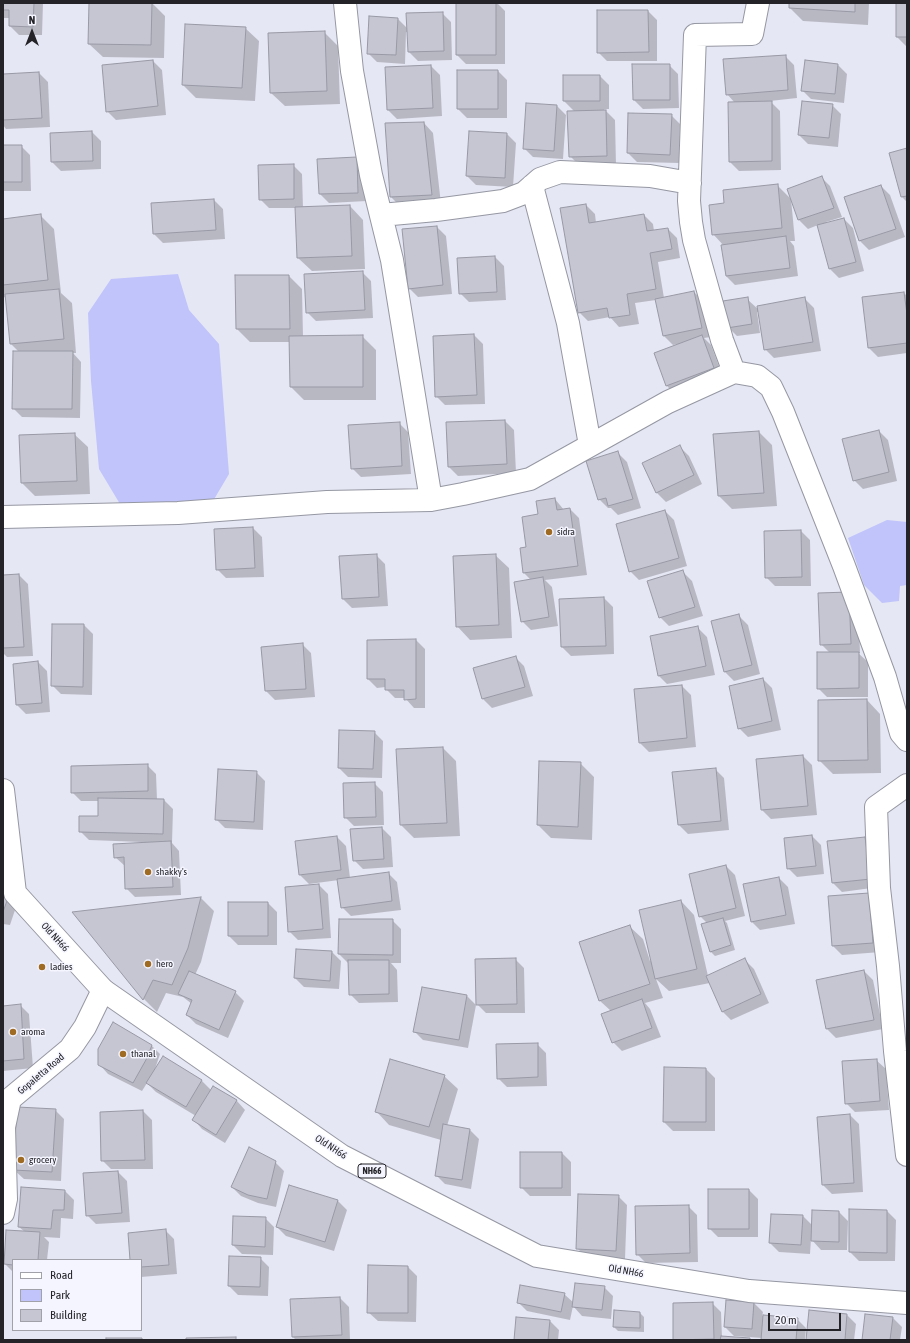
<!DOCTYPE html>
<style>
body{margin:0}
#map{position:relative;width:910px;height:1343px;overflow:hidden;background:#e6e7f4;font-family:"Asap Condensed",sans-serif}
canvas{display:block}
.frame{position:absolute;inset:0;border:4px solid #232328;pointer-events:none}
.legend{position:absolute;left:12px;top:1259px;width:130px;height:72px;box-sizing:border-box;background:#f4f5ff;border:1px solid #a0a1a9;margin:0;padding:5px 7px;list-style:none;font-size:12px;color:#232328}
.legend li{display:flex;align-items:center;gap:8px;height:20px}
.legend b{width:20px;border:1px solid #a0a1a9}
.north{position:absolute;left:12px;top:12px;width:40px;height:40px;-webkit-text-stroke:3px #f4f5ff;paint-order:stroke;rotate:0deg;font-size:11px;font-weight:700;line-height:16px;text-align:center;color:#232328}
.north::after{content:'';display:block;margin:auto;width:14px;height:18px;background:#232328;clip-path:polygon(50% 0,100% 100%,50% 72%,0 100%)}
.scale{position:absolute;left:768px;top:1313px;width:73px;height:18px;box-sizing:border-box;border:2px solid #232328;border-top:0;padding-left:5px;font-size:12px;line-height:14px;white-space:nowrap;color:#232328;-webkit-text-stroke:3px #f4f5ff;paint-order:stroke}
</style>
<div id="map">
<canvas width="910" height="1343"></canvas>
<div class="frame"></div>
<ul class="legend">
<li><b style="height:5px;background:#fff"></b>Road</li>
<li><b style="height:11px;background:#c0c4fb"></b>Park</li>
<li><b style="height:11px;background:#c5c6d2"></b>Building</li>
</ul>
<div class="north">N</div>
<div class="scale">20 m</div>
</div>
<script>
const g = document.querySelector('canvas').getContext('2d');
g.lineJoin = 'round';
function fill(path, color) {
  g.fillStyle = color;
  g.fill(path, 'evenodd');
}
function poly(rows) {
  const path = new Path2D();
  for (const r of rows) {
    path.moveTo(r[0], r[1]);
    for (let i = 2; i < r.length; i += 2) path.lineTo(r[i], r[i + 1]);
  }
  return path;
}
function trace(path, color, width, dash) {
  g.strokeStyle = color;
  g.lineWidth = width;
  g.lineCap = dash ? 'butt' : 'round';
  g.setLineDash(dash || []);
  g.stroke(path);
}
function label(font, color, halo, rows, align = 'center') {
  g.font = font + ' "Asap Condensed",sans-serif';
  g.lineWidth = 3;
  g.setLineDash([]);
  g.textBaseline = 'middle';
  g.strokeStyle = halo;
  g.fillStyle = color;
  for (const [text, x, y, turn = 0] of rows) {
    g.save();
    g.translate(x, y);
    g.rotate((+turn || 0) * Math.PI / 180);
    g.textAlign = isNaN(turn) ? turn : align;
    if (halo) g.strokeText(text, 0, 0);
    g.fillText(text, 0, 0);
    g.restore();
  }
}
const green = poly([
 [178,274,189,310,219,344,229,474,213,501,120,504,99,469,91,381,88,313,111,279],
 [887,520,907,522,907,585,900,586,899,601,882,603,864,585,848,538]
]);
const shadow = poly([
 [3,3,43,3,42,35,19,35,10,26,10,18,3,18],
 [90,3,152,3,165,16,164,58,103,57,89,44],
 [457,3,497,3,505,11,505,64,466,64,457,55],
 [790,3,869,3,868,25,803,21,790,8],
 [897,3,907,3,907,47,897,37],
 [648,11,657,20,657,61,607,61,598,52],
 [442,13,451,22,452,60,418,61,409,52,408,32,406,32,405,64,377,62,368,53,398,19,408,29],
 [245,28,259,41,255,101,196,98,183,85],
 [324,32,338,46,340,104,285,106,271,93,269,34],
 [785,56,794,65,797,98,770,101,780,111,781,170,739,171,730,162,735,103,727,94],
 [153,61,162,70,166,115,116,120,107,111],
 [669,65,678,74,679,108,643,109,634,100],
 [838,65,847,74,844,103,811,99,802,90],
 [431,66,440,75,442,116,397,119,388,110,386,68],
 [498,71,507,80,507,118,467,118,458,109],
 [39,73,48,82,50,127,6,129,3,125,3,75],
 [600,76,609,85,609,109,604,109,615,120,616,165,579,165,570,156,575,112,564,101],
 [527,104,557,106,566,115,563,159,533,157,524,148],
 [832,105,841,114,838,147,808,144,799,135],
 [671,115,680,124,679,163,637,162,628,153],
 [424,123,433,133,441,204,400,206,391,197,386,124],
 [92,132,101,141,101,169,61,171,52,162],
 [507,134,516,143,513,187,476,185,467,176],
 [3,146,21,146,30,155,31,191,3,191],
 [907,149,907,202,902,197,890,153],
 [356,158,365,167,367,201,329,203,320,194],
 [293,165,302,174,303,208,350,206,363,220,365,269,312,271,298,258,296,208,269,208,260,199],
 [821,177,830,186,842,217,826,222,827,224,844,219,853,228,864,271,839,278,830,269,818,225,808,229,799,220,788,189],
 [777,185,791,199,795,241,790,241,794,246,798,276,735,285,726,276,722,246,724,246,713,234,725,204],
 [881,186,890,195,905,237,869,250,860,241,845,198],
 [214,200,223,209,225,239,163,243,154,234],
 [586,205,595,214,596,223,644,215,653,224,654,231,668,229,677,238,680,258,658,262,664,298,694,292,703,301,711,337,704,338,711,345,723,377,676,395,667,386,655,353,678,345,678,344,673,345,664,336,656,300,635,303,639,324,619,327,610,317,588,321,579,312],
 [40,215,54,229,61,293,72,303,76,353,73,353,81,362,80,418,22,417,13,408,19,352,11,344,7,299,3,296,3,220],
 [437,227,446,236,452,294,418,297,409,288],
 [495,257,504,266,506,300,469,302,460,293],
 [362,272,371,281,373,318,316,321,307,312],
 [289,276,302,289,303,337,362,336,376,350,376,400,304,400,291,387,290,342,250,342,237,329],
 [904,293,907,296,907,353,878,357,869,348],
 [747,299,759,310,805,299,814,308,821,351,774,358,765,349,759,312,757,312,760,333,737,336,728,327],
 [474,335,483,344,485,404,445,405,436,396],
 [505,421,514,430,516,473,458,476,449,467],
 [399,423,408,432,411,474,361,477,352,468],
 [879,431,888,440,897,481,863,489,854,480],
 [759,432,772,445,777,506,732,509,719,496],
 [74,434,88,447,90,494,35,496,22,483],
 [680,447,689,456,702,484,666,502,657,493,643,464],
 [618,453,627,462,641,508,618,515,611,508,608,508,599,499],
 [555,499,564,510,570,509,579,518,587,575,545,580,552,587,558,626,531,630,522,621,531,580,524,573,527,548,539,515],
 [665,511,674,520,687,566,639,580,630,571],
 [253,528,262,537,264,577,226,578,217,569],
 [801,531,810,540,811,586,775,586,766,577],
 [376,555,385,564,388,606,352,608,343,599,340,557],
 [495,555,509,568,512,638,470,640,457,626],
 [683,572,692,581,703,616,669,626,660,617],
 [19,575,28,584,33,656,7,657,3,653,3,576],
 [604,598,613,607,614,654,571,656,562,647,560,600],
 [858,602,860,653,858,653,868,662,868,697,827,697,818,688,830,653,821,644],
 [739,616,748,625,760,674,734,681,725,672],
 [84,625,93,634,92,695,61,694,52,685],
 [698,628,707,637,715,675,667,684,658,675],
 [416,640,425,649,425,708,414,708,405,698,395,698,386,689,386,687,377,688,368,679],
 [302,644,311,653,315,697,275,700,266,691,262,648],
 [515,657,524,666,533,696,492,708,483,699],
 [38,662,47,671,50,712,26,714,17,705],
 [763,679,772,688,781,730,748,737,739,728],
 [682,686,691,695,696,747,649,752,640,743],
 [867,700,880,714,881,773,833,774,819,760],
 [374,732,383,741,382,778,348,777,339,768],
 [443,748,456,761,460,836,414,838,401,825],
 [803,756,812,765,817,815,771,819,762,810],
 [580,763,594,777,592,840,551,838,538,825],
 [147,765,156,774,157,800,164,800,173,809,172,843,179,851,181,895,135,897,126,888,125,866,115,857,141,843,141,842,89,840,80,831,99,817,99,801,81,801,72,792],
 [715,769,724,778,729,830,688,834,679,825],
 [256,772,265,781,263,830,225,828,216,819],
 [374,783,383,792,384,825,354,826,345,817],
 [382,828,391,837,393,867,363,869,354,860],
 [812,836,821,845,824,874,797,877,788,868],
 [337,837,346,846,350,878,388,873,397,882,401,910,351,916,342,907,339,880,309,884,300,875],
 [865,838,874,847,879,887,842,892,833,883,828,842],
 [3,856,16,907,10,925,3,924],
 [726,866,735,875,745,916,725,921,727,923,735,950,715,956,710,951,707,923,700,916],
 [779,878,788,887,795,924,760,930,751,921],
 [319,885,328,894,331,938,298,940,289,931],
 [868,894,881,952,842,955,833,946],
 [201,898,214,911,201,962,195,975,235,992,244,1001,228,1038,196,1024,187,1015,192,1004,183,997,166,993,157,1012,144,999,74,913],
 [681,901,694,915,708,976,745,960,754,969,769,1003,731,1020,722,1011,710,983,669,991,656,979,663,998,645,1003,650,1009,661,1037,622,1051,613,1042,611,1011,600,1001,629,926,643,939,650,961,652,960],
 [268,903,277,912,277,945,238,945,229,936],
 [392,920,401,929,401,963,391,963,397,970,398,1002,359,1003,350,994,348,963,339,954],
 [332,952,341,961,339,989,304,987,295,978],
 [515,959,524,968,525,1013,486,1013,477,1004],
 [864,971,873,980,883,1029,836,1038,827,1029],
 [467,996,476,1005,468,1048,423,1040,414,1031],
 [20,1005,29,1014,33,1068,3,1071,3,1007],
 [537,1044,546,1053,547,1086,507,1087,498,1078],
 [151,1045,160,1054,155,1069,202,1081,211,1090,213,1087,237,1101,245,1110,225,1143,202,1129,194,1120,196,1116,156,1092,147,1083,142,1091,108,1074,99,1064],
 [876,1060,886,1069,889,1110,855,1112,846,1103],
 [664,1068,706,1069,715,1078,715,1131,673,1131,664,1122],
 [444,1076,458,1089,447,1126,470,1130,479,1139,471,1189,445,1184,436,1175,441,1140,389,1125,376,1111],
 [55,1110,64,1119,61,1181,24,1179,14,1170],
 [143,1111,152,1120,153,1169,111,1169,102,1160],
 [850,1115,859,1124,863,1192,832,1194,823,1185],
 [562,1153,571,1162,571,1196,530,1196,521,1187],
 [275,1162,284,1171,276,1207,258,1203,241,1196,232,1187],
 [118,1172,127,1181,130,1222,96,1224,87,1215],
 [290,1186,338,1201,347,1210,334,1251,286,1236,277,1227],
 [749,1190,758,1199,758,1237,718,1237,709,1228],
 [65,1191,74,1200,73,1219,61,1218,60,1238,44,1237,49,1242,47,1260,13,1260,13,1272,5,1264,25,1232,19,1227],
 [618,1196,627,1205,625,1259,587,1258,578,1249],
 [688,1206,697,1215,698,1262,646,1263,637,1254],
 [887,1211,896,1220,895,1261,859,1261,850,1252],
 [839,1212,848,1221,847,1250,821,1250,811,1239,810,1254,779,1252,770,1243,803,1216,813,1226],
 [265,1218,274,1227,273,1255,242,1254,233,1245],
 [165,1230,174,1239,177,1274,141,1277,141,1260,131,1260],
 [260,1258,269,1267,268,1296,238,1295,229,1286],
 [408,1267,417,1276,416,1322,378,1321,368,1312],
 [604,1287,613,1296,611,1319,582,1316,573,1306,570,1320,527,1311,518,1302,564,1294,574,1303],
 [340,1298,349,1307,350,1340,296,1340,293,1337,291,1300],
 [712,1303,721,1312,722,1337,750,1340,674,1339],
 [754,1303,763,1312,762,1316,797,1319,806,1328,805,1340,762,1340,762,1338,734,1336,725,1327],
 [615,1311,640,1313,644,1317,644,1332,618,1331,614,1327],
 [847,1315,856,1324,854,1340,807,1340],
 [893,1318,902,1327,900,1340,863,1340],
 [550,1321,559,1330,558,1340,515,1340]
]);
const building = poly([
 [3,3,34,3,33,27,9,26,9,10,3,10,3,3],
 [89,3,152,3,151,45,88,44,89,3],
 [456,3,496,3,496,55,456,55,456,3],
 [789,3,855,3,855,12,789,8,789,3],
 [896,3,907,3,907,37,896,37,896,3],
 [597,10,648,10,649,52,597,53,597,10],
 [443,12,444,51,408,52,406,13,443,12],
 [369,16,398,18,396,55,367,54,369,16],
 [185,24,246,27,242,88,182,85,185,24],
 [325,31,327,91,270,93,268,33,325,31],
 [786,55,788,90,726,95,723,59,786,55],
 [153,60,158,106,106,112,102,65,153,60],
 [805,60,838,64,835,94,801,91,805,60],
 [632,64,670,64,670,100,633,100,632,64],
 [431,65,433,108,387,110,385,67,431,65],
 [457,70,498,70,498,109,457,109,457,70],
 [39,72,42,118,3,120,3,74,39,72],
 [563,75,600,75,600,101,563,101,563,75],
 [772,101,772,161,729,162,728,102,772,101],
 [802,101,833,104,829,138,798,135,802,101],
 [526,103,557,105,554,151,523,149,526,103],
 [606,110,607,156,569,157,567,111,606,110],
 [628,113,672,114,670,155,627,153,628,113],
 [424,122,432,195,390,197,385,123,424,122],
 [92,131,93,161,51,162,50,133,92,131],
 [469,131,507,133,505,178,466,176,469,131],
 [3,145,22,145,22,182,3,182,3,145],
 [907,148,907,196,901,197,889,153,907,148],
 [357,157,358,193,319,194,317,159,357,157],
 [294,164,294,199,259,200,258,165,294,164],
 [822,176,834,208,798,220,787,189,822,176],
 [778,184,782,228,712,235,709,205,724,203,723,190,778,184],
 [881,185,896,229,859,241,844,197,881,185],
 [214,199,216,230,153,234,151,203,214,199],
 [586,204,589,223,644,214,647,231,668,228,672,249,650,253,656,289,627,294,630,315,609,318,607,308,578,313,560,208,586,204],
 [350,205,352,256,297,258,295,207,350,205],
 [41,214,48,280,3,285,3,219,41,214],
 [844,218,856,262,829,269,817,225,844,218],
 [437,226,443,285,408,289,402,229,437,226],
 [786,236,790,268,726,276,721,245,786,236],
 [495,256,497,292,459,294,457,258,495,256],
 [363,271,365,310,306,313,304,274,363,271],
 [235,275,289,275,290,329,236,329,235,275],
 [59,289,64,339,10,344,5,294,59,289],
 [694,291,702,328,663,336,655,299,694,291],
 [904,292,907,314,907,343,868,348,862,297,904,292],
 [748,297,752,324,727,328,723,301,748,297],
 [805,297,813,342,764,350,757,306,805,297],
 [474,334,477,395,435,397,433,336,474,334],
 [363,335,363,387,290,387,289,336,363,335],
 [702,335,714,368,666,386,654,353,702,335],
 [13,351,73,351,72,409,12,409,13,351],
 [505,420,507,464,448,467,446,422,505,420],
 [400,422,402,466,351,469,348,425,400,422],
 [879,430,889,472,853,481,842,439,879,430],
 [759,431,764,493,718,496,713,434,759,431],
 [75,433,77,481,21,483,19,435,75,433],
 [680,445,694,475,656,493,642,463,680,445],
 [618,451,633,499,608,506,606,498,598,500,586,461,618,451],
 [555,498,557,510,570,508,578,566,523,573,520,548,526,547,522,517,538,514,536,501,555,498],
 [665,510,679,558,629,572,616,524,665,510],
 [253,527,255,568,216,570,214,529,253,527],
 [801,530,802,577,765,578,764,531,801,530],
 [377,554,379,597,342,599,339,556,377,554],
 [496,554,499,625,456,627,453,556,496,554],
 [683,570,695,607,659,618,647,581,683,570],
 [19,574,24,647,3,648,3,575,19,574],
 [543,577,549,617,521,622,514,582,543,577],
 [849,592,851,644,820,645,818,593,849,592],
 [604,597,606,646,561,647,559,599,604,597],
 [739,614,752,665,724,672,711,621,739,614],
 [52,624,84,624,83,687,51,686,52,624],
 [698,626,706,666,658,676,650,636,698,626],
 [416,639,416,699,404,700,404,690,385,690,385,679,367,679,367,640,416,639],
 [303,643,306,689,265,691,261,647,303,643],
 [817,652,859,652,859,688,817,689,817,652],
 [516,656,525,687,482,699,473,668,516,656],
 [38,661,42,703,16,705,13,664,38,661],
 [763,678,772,721,738,729,729,686,763,678],
 [682,685,687,738,639,743,634,689,682,685],
 [867,699,868,760,818,761,818,700,867,699],
 [339,730,375,731,373,769,338,768,339,730],
 [443,747,447,823,400,825,396,749,443,747],
 [803,755,808,806,761,810,756,759,803,755],
 [539,761,581,762,578,827,537,825,539,761],
 [148,764,148,791,71,793,71,766,148,764],
 [716,768,721,821,678,825,672,772,716,768],
 [218,769,257,771,254,822,215,820,218,769],
 [375,782,376,817,344,818,343,783,375,782],
 [98,798,164,799,163,834,79,832,79,816,98,816,98,798],
 [382,827,384,859,353,861,350,829,382,827],
 [812,835,816,866,787,869,784,838,812,835],
 [337,836,341,870,299,875,295,841,337,836],
 [865,837,871,879,832,883,827,841,865,837],
 [171,841,173,887,125,889,124,857,114,858,113,844,171,841],
 [726,865,736,908,699,917,689,874,726,865],
 [389,872,392,901,341,908,337,879,389,872],
 [779,877,786,915,751,922,743,884,779,877],
 [3,881,8,898,3,912,3,881],
 [319,884,323,929,288,932,285,887,319,884],
 [869,893,873,943,832,946,828,896,869,893],
 [201,897,188,948,172,985,153,980,143,1000,72,912,201,897],
 [681,900,697,969,655,979,639,910,681,900],
 [228,902,268,902,268,936,228,936,228,902],
 [723,918,731,945,710,952,701,924,723,918],
 [339,919,393,919,393,955,338,954,339,919],
 [630,925,650,984,599,1001,579,942,630,925],
 [296,949,332,951,330,981,294,978,296,949],
 [516,958,517,1004,476,1005,475,959,516,958],
 [745,958,761,994,722,1012,706,976,745,958],
 [348,960,389,960,389,994,349,995,348,960],
 [864,970,874,1020,826,1029,816,980,864,970],
 [189,971,236,991,219,1030,186,1015,192,1000,178,994,189,971],
 [422,987,467,995,459,1040,413,1032,422,987],
 [642,999,652,1028,612,1043,601,1014,642,999],
 [21,1004,24,1059,3,1061,3,1006,21,1004],
 [113,1022,152,1045,147,1058,133,1083,98,1065,98,1049,113,1022],
 [538,1043,538,1077,497,1079,496,1044,538,1043],
 [163,1056,202,1080,186,1107,146,1083,163,1056],
 [390,1059,445,1075,429,1127,375,1112,390,1059],
 [877,1059,880,1101,845,1104,842,1061,877,1059],
 [664,1067,706,1068,706,1122,663,1122,664,1067],
 [213,1086,237,1100,216,1135,192,1120,213,1086],
 [17,1107,56,1109,52,1172,13,1170,17,1107],
 [143,1110,145,1160,101,1161,100,1112,143,1110],
 [850,1114,854,1183,822,1185,817,1117,850,1114],
 [443,1124,470,1129,462,1180,435,1176,443,1124],
 [249,1147,276,1161,267,1199,248,1195,231,1187,249,1147],
 [520,1152,562,1152,562,1188,520,1188,520,1152],
 [118,1171,122,1213,86,1216,83,1173,118,1171],
 [289,1185,338,1200,325,1242,276,1227,289,1185],
 [21,1187,65,1190,64,1210,53,1210,51,1229,18,1227,21,1187],
 [708,1189,749,1189,749,1229,708,1229,708,1189],
 [578,1194,619,1195,616,1251,576,1249,578,1194],
 [689,1205,690,1253,636,1255,635,1206,689,1205],
 [849,1209,887,1210,887,1253,849,1252,849,1209],
 [812,1210,839,1211,839,1242,811,1241,812,1210],
 [771,1214,803,1215,801,1245,769,1243,771,1214],
 [233,1216,266,1217,265,1247,232,1245,233,1216],
 [166,1229,169,1265,141,1267,141,1260,130,1260,128,1233,166,1229],
 [6,1230,40,1232,38,1260,13,1260,13,1265,4,1264,6,1230],
 [229,1256,261,1257,260,1287,228,1286,229,1256],
 [368,1265,408,1266,408,1313,367,1313,368,1265],
 [575,1283,605,1286,602,1310,572,1307,575,1283],
 [520,1285,565,1293,561,1312,517,1303,520,1285],
 [340,1297,342,1335,292,1337,290,1299,340,1297],
 [726,1300,754,1302,752,1329,724,1327,726,1300],
 [713,1302,714,1339,673,1340,673,1303,713,1302],
 [614,1310,640,1312,640,1328,613,1327,614,1310],
 [809,1310,847,1314,845,1340,806,1340,809,1310],
 [865,1314,893,1317,890,1340,862,1340,865,1314],
 [763,1315,798,1318,796,1340,761,1340,763,1315],
 [516,1317,550,1320,548,1340,514,1340,516,1317],
 [721,1336,750,1338,750,1340,720,1340,721,1336],
 [236,1337,236,1340,186,1340,186,1338,236,1337],
 [106,1338,142,1338,142,1340,106,1340,106,1338]
]);
const minor = poly([
 [345,3,352,71,371,175,392,260,431,500],
 [532,186,568,323,590,445],
 [381,215,436,210,503,201,524,193,540,179,560,172,650,176,690,183],
 [734,372,722,340,694,240,691,222,689,201,695,35,752,34,758,3],
 [3,517,178,513,327,502,431,500,463,494,530,479,668,402,734,372,757,376,771,387,783,412,844,566,885,677,901,733,907,740],
 [907,785,876,807,879,888,888,966,895,1051,907,1155],
 [3,1213,6,1199,4,1127,10,1099,70,1049,85,1027,103,990]
]);
const major = poly([
 [3,790,15,893,103,990,342,1156,537,1256,749,1291,907,1303]
]);
const markers = [
 [549,532,4,"#9f6b22"],
 [148,872,4,"#9f6b22"],
 [148,964,4,"#9f6b22"],
 [42,967,4,"#9f6b22"],
 [13,1032,4,"#9f6b22"],
 [123,1054,4,"#9f6b22"],
 [21,1160,4,"#9f6b22"]
];
const shields = [
 [372,1171,28]
];
const shieldNames = [
 ["NH66",372,1171]
];
const poiNames = [
 ["sidra",557,532],
 ["shakky's",156,872],
 ["hero",156,964],
 ["ladies",50,967],
 ["aroma",21,1032],
 ["thanal",131,1054],
 ["grocery",29,1160]
];
const streetNames = [
 ["Old NH66",55,937,48],
 ["Gopaletta Road",41,1074,-40],
 ["Old NH66",331,1147,33],
 ["Old NH66",626,1271,10]
];
fill(green, '#c0c4fb');
fill(shadow, '#0003');
fill(building, '#c5c6d2');
trace(building, '#9899a5', 1);
trace(minor, '#9597a2', 24);
trace(major, '#9597a2', 24);
trace(minor, '#fff', 22);
trace(major, '#fff', 22);
for (const [x, y, r, color] of markers) {
  const dot = new Path2D();
  dot.arc(x, y, r, 0, 2 * Math.PI);
  g.fillStyle = color;
  g.fill(dot);
  trace(dot, '#f4f5ff', 1.5);
}
for (const [x, y, w] of shields) {
  const box = new Path2D();
  box.roundRect(x - w / 2, y - 7, w, 14, 3);
  g.fillStyle = '#f4f5ff';
  g.fill(box);
  trace(box, '#232328', 1);
}
label('bold 9px', '#232328', null, shieldNames);
label('10px', '#232328', '#f4f5ff', poiNames, 'left');
label('10px', '#232328', '#f4f5ff', streetNames);
</script>
